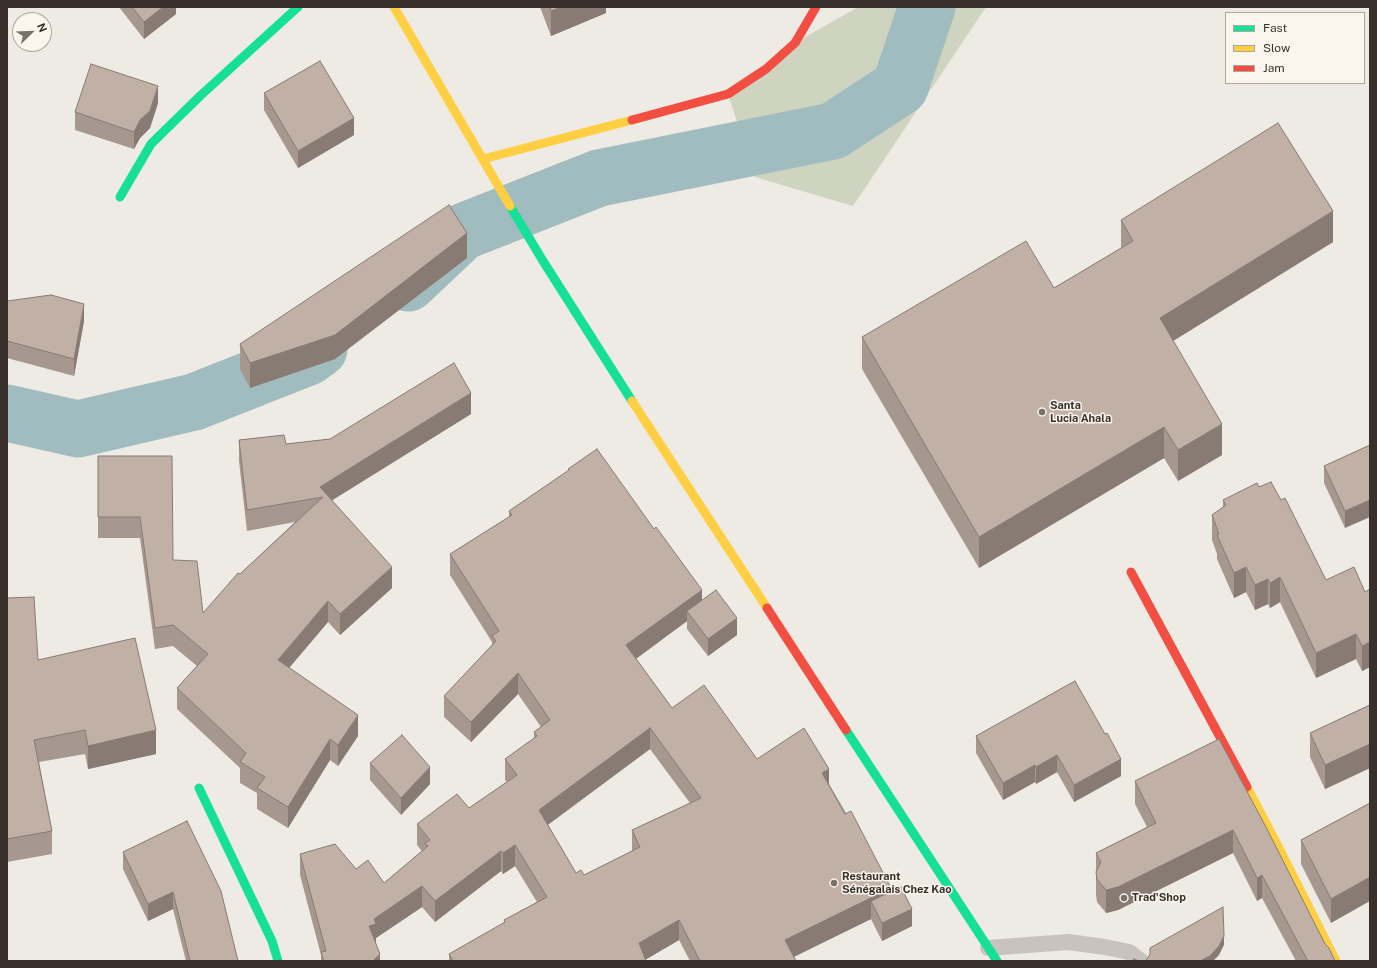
<!DOCTYPE html>
<meta charset="utf-8">
<style>
body{margin:0}
#map{position:relative;width:1377px;height:968px;overflow:hidden;background:#eeeae4;font-family:"Public Sans",sans-serif}
canvas{display:block}
.frame{position:absolute;inset:0;border:8px solid #39302b;pointer-events:none}
.legend{position:absolute;left:1225px;top:12px;width:140px;height:72px;box-sizing:border-box;background:#faf5ed;border:1px solid #ada69f;margin:0;padding:5px 7px;list-style:none;font-size:12px;color:#39302b}
.legend li{display:flex;align-items:center;gap:8px;height:20px}
.legend b{width:20px;border:1px solid #ada69f}
.north{position:absolute;left:12px;top:12px;width:40px;height:40px;box-sizing:border-box;background:#faf5ed;border:1px solid #ada69f;border-radius:50%;rotate:67deg;font-size:11px;font-weight:700;line-height:16px;text-align:center;color:#39302b}
.north::after{content:'';display:block;margin:auto;width:14px;height:18px;background:#78716c;clip-path:polygon(50% 0,100% 100%,50% 72%,0 100%)}
</style>
<div id="map">
<canvas width="1377" height="968"></canvas>
<div class="frame"></div>
<ul class="legend">
<li><b style="height:5px;background:#16e098"></b>Fast</li>
<li><b style="height:5px;background:#ffcf43"></b>Slow</li>
<li><b style="height:5px;background:#f24e42"></b>Jam</li>
</ul>
<div class="north">N</div>
</div>
<script>
const g = document.querySelector('canvas').getContext('2d');
g.lineJoin = 'round';
function fill(path, color) {
  g.fillStyle = color;
  g.fill(path, 'evenodd');
}
function poly(rows) {
  const path = new Path2D();
  for (const r of rows) {
    path.moveTo(r[0], r[1]);
    for (let i = 2; i < r.length; i += 2) path.lineTo(r[i], r[i + 1]);
  }
  return path;
}
function trace(path, color, width, dash) {
  g.strokeStyle = color;
  g.lineWidth = width;
  g.lineCap = dash ? 'butt' : 'round';
  g.setLineDash(dash || []);
  g.stroke(path);
}
function label(font, color, halo, rows, align = 'center') {
  g.font = font + ' "Public Sans",sans-serif';
  g.lineWidth = 3;
  g.setLineDash([]);
  g.textBaseline = 'middle';
  g.strokeStyle = halo;
  g.fillStyle = color;
  for (const [text, x, y, turn = 0] of rows) {
    g.save();
    g.translate(x, y);
    g.rotate((+turn || 0) * Math.PI / 180);
    g.textAlign = isNaN(turn) ? turn : align;
    if (halo) g.strokeText(text, 0, 0);
    g.fillText(text, 0, 0);
    g.restore();
  }
}
const green = poly([
 [858,7,986,7,853,206,755,177,728,94,795,43]
]);
const river = poly([
 [408,283,462,232,599,178,833,131,900,87,927,7],
 [7,413,78,429,194,402,308,357,319,349]
]);
const lane = poly([
 [988,948,1068,942,1105,947,1129,952,1141,961]
]);
const fast = poly([
 [120,197,151,144,200,96,298,7],
 [510,206,543,261,632,401],
 [846,730,997,961],
 [199,788,272,941,278,961]
]);
const slow = poly([
 [394,7,510,206],
 [483,159,632,120],
 [632,401,767,608],
 [1247,787,1277,844,1336,961]
]);
const jam = poly([
 [632,120,728,94,766,69,795,43,816,7],
 [1131,572,1247,787],
 [767,608,846,730]
]);
const wall = poly([
 [119,7,176,7,176,14,144,39],
 [540,7,606,7,606,13,551,36],
 [264,93,354,135,298,168,264,110],
 [158,103,150,128,140,138,134,149,75,130,75,112],
 [1121,220,1333,242,1173,341,1222,455,1178,481,1164,458,979,568,862,369,862,337,1054,288,1121,248],
 [467,258,335,359,250,388,240,369,240,344],
 [7,301,84,321,74,376,7,358],
 [471,414,332,500,392,588,340,635,328,622,289,668,358,736,338,766,330,760,288,828,257,809,257,793,240,783,240,768,177,709,177,688,197,666,173,646,155,649,140,538,98,538,98,456,173,560,203,613,240,574,295,522,247,531,239,461,239,440,286,444,330,439],
 [1370,445,1345,528,1324,483,1324,466],
 [568,469,737,635,708,656,687,629,687,621,636,659,672,708,757,759,829,784,912,926,882,941,871,919,794,957,796,961,690,961,679,940,645,960,646,961,449,961,449,954,504,923,504,920,537,902,515,866,503,874,501,871,435,922,422,907,376,938,376,944,380,961,321,961,321,955,300,875,300,854,356,869,384,883,422,851,417,845,417,824,469,808,507,782,505,780,505,759,534,738,534,732,541,727,518,694,471,742,444,717,444,696,492,645,492,642,450,575,450,554,509,517,509,511,568,471],
 [650,749,690,803,632,830,632,852,584,875,576,873,548,825],
 [1259,487,1281,500,1326,580,1365,592,1370,589,1370,667,1362,671,1356,659,1316,678,1280,602,1270,608,1268,604,1255,610,1246,592,1234,598,1217,559,1217,554,1212,540,1212,515,1223,507,1223,500],
 [7,598,38,660,156,754,88,769,85,754,39,762,52,831,52,854,7,862],
 [1075,681,1121,776,1074,802,1057,772,1036,784,1035,782,1003,800,976,753,976,736],
 [1370,699,1370,768,1325,789,1310,757,1310,733,1369,705,1369,700],
 [1219,739,1325,944,1335,961,1296,961,1262,898,1257,901,1233,853,1118,910,1106,913,1097,902,1096,895,1096,853,1147,827,1135,804,1135,781],
 [370,763,430,784,401,815,370,780],
 [1370,803,1331,923,1301,864,1301,840],
 [187,821,238,961,186,961,173,909,148,921,123,869,123,852]
]);
const shadedWall = poly([
 [163,7,176,7,176,14,144,39,144,22],
 [561,7,606,7,606,13,551,36,551,11],
 [158,86,158,103,150,128,140,138,134,149,134,132],
 [354,118,354,135,298,168,298,151],
 [1333,211,1333,242,1160,349,1160,318],
 [467,233,467,258,335,359,250,388,250,363],
 [84,304,84,321,74,376,74,359],
 [471,393,471,414,323,506,323,497,320,487],
 [1222,424,1222,455,1178,481,1178,450],
 [1164,427,1164,458,979,568,979,537],
 [1370,500,1370,517,1345,528,1345,511],
 [392,567,392,588,340,635,340,614],
 [1246,567,1246,592,1234,598,1234,573],
 [1280,577,1280,602,1270,608,1270,583],
 [1268,579,1268,604,1255,610,1255,585],
 [702,590,702,611,687,611,687,621,626,666,626,645],
 [328,601,328,622,278,681,278,660],
 [737,618,737,635,708,656,708,639],
 [1356,634,1356,659,1316,678,1316,653],
 [1370,642,1370,667,1362,671,1362,646],
 [518,673,518,694,471,742,471,722],
 [358,715,358,736,338,766,338,745],
 [650,728,650,749,539,831,539,810],
 [156,730,156,754,88,769,88,746],
 [330,739,330,760,288,828,288,807],
 [1370,744,1370,768,1325,789,1325,765],
 [1057,755,1057,772,1036,784,1036,767],
 [1121,759,1121,776,1074,802,1074,785],
 [1035,765,1035,782,1003,800,1003,783],
 [430,767,430,784,401,815,401,798],
 [829,769,829,790,822,773],
 [1233,830,1233,853,1118,910,1106,913,1106,890],
 [515,845,515,866,503,874,503,853],
 [501,851,501,871,435,922,435,901],
 [1262,875,1262,898,1257,901,1257,878],
 [1370,877,1370,901,1331,923,1331,899],
 [422,886,422,907,376,938,376,945,369,926,374,919],
 [891,888,891,909,871,901,871,919,785,961,785,940],
 [173,892,173,909,148,921,148,904],
 [912,909,912,926,882,941,882,923],
 [679,920,679,940,643,961,639,943],
 [1224,936,1224,945,1219,955,1213,961,1200,961],
 [380,954,380,961,373,961]
]);
const building = poly([
 [132,7,163,7,144,22,132,7],
 [550,7,561,7,551,11,550,7],
 [320,61,354,118,298,151,264,93,320,61],
 [91,64,158,86,150,111,140,120,134,132,75,112,91,64],
 [1278,123,1333,211,1160,318,1222,424,1178,450,1164,427,979,537,862,337,1026,241,1054,288,1133,241,1121,220,1278,123],
 [449,205,467,233,335,335,250,363,240,344,449,205],
 [51,295,84,304,74,359,7,341,7,301,51,295],
 [454,363,471,393,320,487,392,567,340,614,328,601,278,660,358,715,338,745,330,739,288,807,257,788,265,777,240,762,246,753,177,688,208,654,173,625,155,628,140,517,98,517,98,456,172,456,173,560,197,561,203,613,238,573,240,574,323,497,247,510,239,440,284,435,286,444,330,439,454,363],
 [1370,445,1370,500,1345,511,1324,466,1370,445],
 [597,449,654,529,656,527,702,590,626,645,672,708,704,685,757,759,804,728,829,769,822,773,845,814,851,811,891,888,785,940,796,961,700,961,679,920,639,943,646,961,453,961,449,954,505,922,504,920,547,897,515,845,503,853,501,851,435,901,422,886,374,919,376,924,369,926,380,954,373,961,324,961,321,952,326,951,300,854,335,844,356,869,368,860,384,883,428,846,425,843,430,840,417,824,457,794,469,808,517,775,505,759,537,736,534,732,550,720,518,673,471,722,444,696,496,641,492,636,499,631,450,554,512,515,509,511,569,470,568,469,597,449],
 [650,728,701,798,632,830,640,847,584,875,581,870,576,873,539,810,650,728],
 [1271,482,1281,500,1285,498,1326,580,1354,567,1365,592,1370,589,1370,642,1362,646,1356,634,1316,653,1280,577,1270,583,1268,579,1255,585,1246,567,1234,573,1217,535,1219,534,1212,515,1226,505,1223,500,1257,483,1259,487,1271,482],
 [716,590,737,618,708,639,687,611,716,590],
 [34,597,38,660,135,638,156,730,88,746,85,730,34,740,52,831,7,839,7,598,34,597],
 [1075,681,1105,734,1107,733,1121,759,1074,785,1057,755,1036,767,1035,765,1003,783,976,736,1075,681],
 [1370,705,1370,744,1325,765,1310,733,1370,705],
 [402,735,430,767,401,798,370,763,402,735],
 [1219,739,1266,827,1325,944,1329,948,1335,961,1308,961,1262,875,1257,878,1233,830,1118,887,1106,890,1097,879,1096,872,1101,862,1096,853,1156,823,1135,781,1219,739],
 [1370,803,1370,877,1331,899,1301,840,1370,803],
 [187,821,221,891,238,961,190,961,173,892,148,904,123,852,187,821],
 [901,887,912,909,882,923,871,901,901,887],
 [1223,907,1224,936,1219,946,1210,956,1200,961,1143,961,1145,961,1148,958,1150,954,1150,948,1223,907],
 [1134,959,1138,961,1133,961,1134,959]
]);
const markers = [
 [1042,412,4,"#78716c"],
 [834,883,4,"#78716c"],
 [1124,898,4,"#78716c"]
];
const poiNames = [
 ["Santa",1050,406],
 ["Lucia Ahala",1050,419],
 ["Restaurant",842,877],
 ["Sénégalais Chez Kao",842,890],
 ["Trad'Shop",1132,898]
];
fill(green, '#ced4bf');
trace(river, '#a1bcbf', 57);
trace(lane, '#c8c3bd', 16);
trace(fast, '#16e098', 9);
trace(slow, '#ffcf43', 9);
trace(jam, '#f24e42', 9);
fill(wall, '#a6978f');
fill(shadedWall, '#877b74');
fill(building, '#c1b0a6');
trace(building, '#877b74', 1);
for (const [x, y, r, color] of markers) {
  const dot = new Path2D();
  dot.arc(x, y, r, 0, 2 * Math.PI);
  g.fillStyle = color;
  g.fill(dot);
  trace(dot, '#faf5ed', 1.5);
}
label('bold 11px', '#39302b', '#faf5ed', poiNames, 'left');
</script>
